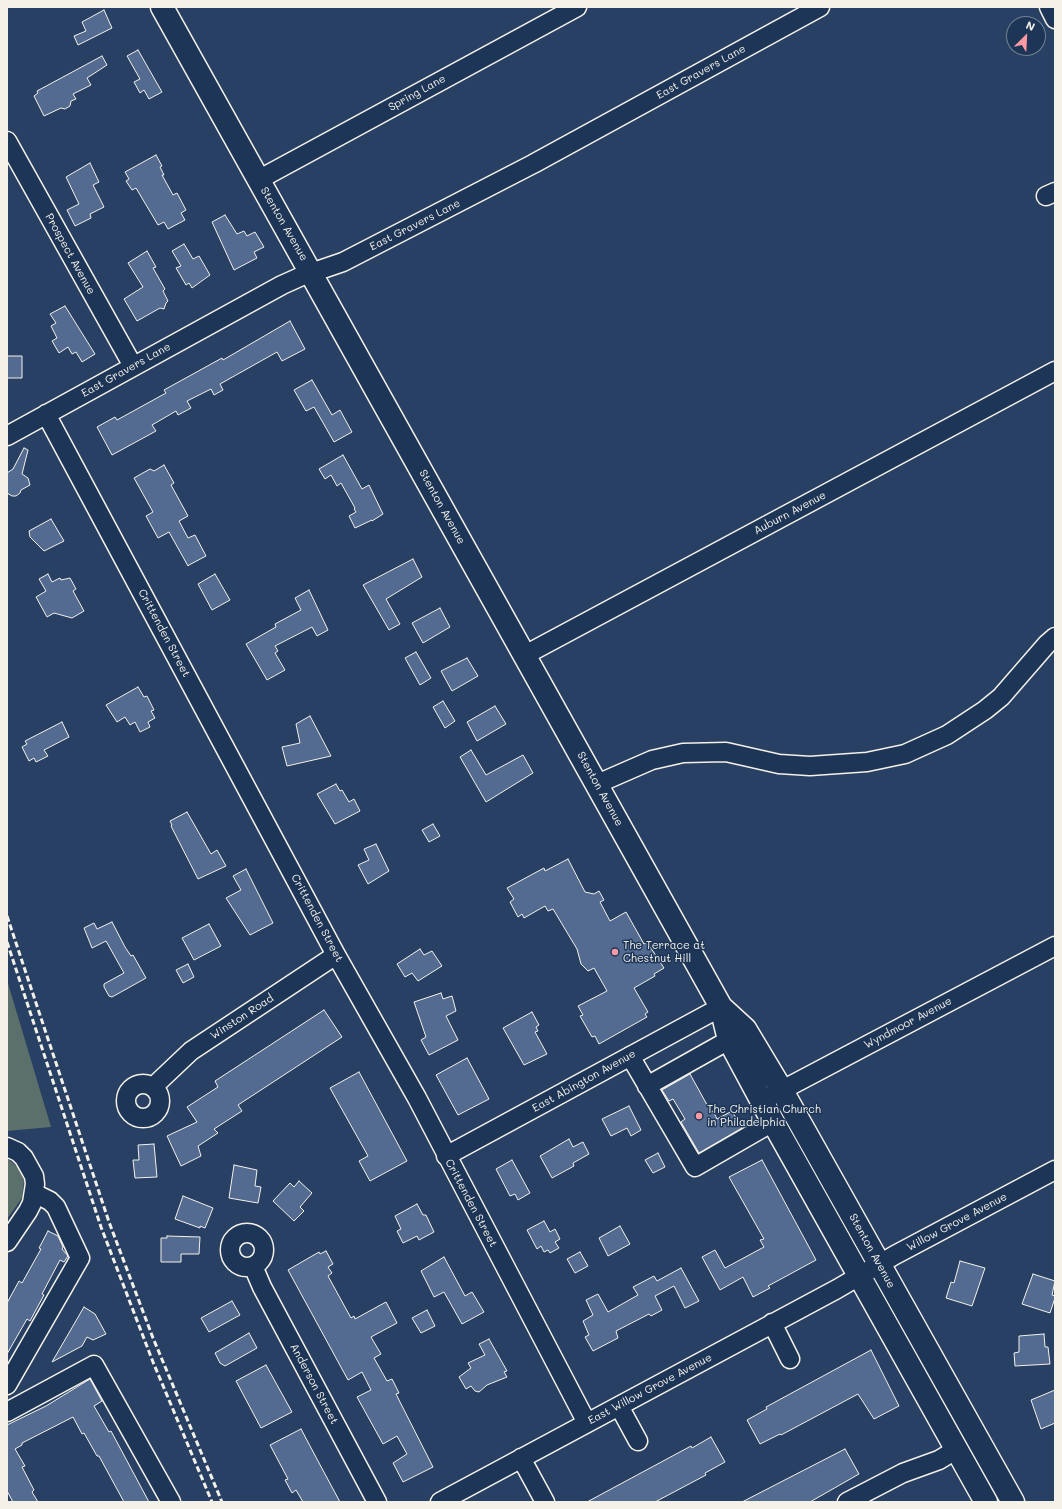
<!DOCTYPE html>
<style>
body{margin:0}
#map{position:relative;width:1062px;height:1509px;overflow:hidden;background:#284063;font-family:Mali,sans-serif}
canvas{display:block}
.frame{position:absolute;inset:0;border:8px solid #f4f1e8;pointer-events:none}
.north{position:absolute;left:1006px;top:16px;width:40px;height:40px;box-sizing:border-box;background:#1d3557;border:1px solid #738091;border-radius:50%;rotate:24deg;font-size:11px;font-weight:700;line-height:16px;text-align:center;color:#f4f1e8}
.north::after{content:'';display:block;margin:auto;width:14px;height:18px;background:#ff9aa2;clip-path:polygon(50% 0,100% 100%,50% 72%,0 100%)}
</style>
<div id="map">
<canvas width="1062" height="1509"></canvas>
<div class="frame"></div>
<div class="north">N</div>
</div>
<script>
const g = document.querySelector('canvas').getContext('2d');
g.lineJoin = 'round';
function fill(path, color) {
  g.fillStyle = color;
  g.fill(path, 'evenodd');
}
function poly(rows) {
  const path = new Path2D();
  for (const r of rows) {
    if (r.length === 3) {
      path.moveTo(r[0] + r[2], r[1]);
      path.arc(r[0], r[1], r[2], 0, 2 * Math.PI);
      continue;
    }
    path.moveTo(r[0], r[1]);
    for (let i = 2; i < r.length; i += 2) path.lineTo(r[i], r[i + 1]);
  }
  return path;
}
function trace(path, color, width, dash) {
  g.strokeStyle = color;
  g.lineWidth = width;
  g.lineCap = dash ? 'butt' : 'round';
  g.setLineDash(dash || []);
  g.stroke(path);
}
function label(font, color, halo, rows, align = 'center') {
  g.font = font + ' Mali,sans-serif';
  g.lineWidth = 3;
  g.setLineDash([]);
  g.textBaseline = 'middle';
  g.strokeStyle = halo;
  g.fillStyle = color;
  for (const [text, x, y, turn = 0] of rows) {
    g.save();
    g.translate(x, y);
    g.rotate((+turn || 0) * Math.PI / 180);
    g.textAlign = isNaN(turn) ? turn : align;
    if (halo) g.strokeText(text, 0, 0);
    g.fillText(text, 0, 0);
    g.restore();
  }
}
const green = poly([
 [7,980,51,1127,7,1131],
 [7,1158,20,1169,24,1180,22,1198,7,1219]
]);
const building = poly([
 [104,10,112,28,78,45,74,36,86,31,82,22,104,10],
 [138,50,162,92,149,99,144,90,140,93,134,82,140,79,127,56,138,50],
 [102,56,107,65,87,78,91,85,73,94,76,99,71,101,70,106,65,109,61,108,44,116,34,96,38,93,37,91,102,56],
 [156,155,162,166,160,167,164,175,162,175,173,195,177,193,186,210,181,213,185,220,168,229,164,222,158,225,136,188,132,190,126,181,129,179,125,172,156,155],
 [90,163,99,182,93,185,104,207,90,214,91,218,75,226,67,210,79,204,66,177,90,163],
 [225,215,237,234,244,231,247,236,255,232,264,247,254,252,257,258,234,270,212,222,225,215],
 [184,244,193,259,199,256,210,275,192,288,189,283,186,285,176,268,181,266,172,251,184,244],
 [147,251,156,267,153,268,165,289,163,291,168,301,166,303,164,309,160,308,137,321,124,299,143,287,128,263,147,251],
 [65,306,95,354,82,362,76,352,72,354,68,347,59,353,52,341,57,338,51,326,56,323,50,314,65,306],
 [290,321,305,349,282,361,277,352,220,384,223,390,214,395,211,389,187,401,191,408,178,415,176,411,152,425,156,431,112,455,97,427,115,417,117,420,166,393,164,390,222,358,223,360,290,321],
 [7,356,22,356,22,378,7,378,7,356],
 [312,380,332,415,340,410,352,432,334,442,314,407,306,411,294,390,312,380],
 [24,448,28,450,22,474,28,478,30,485,21,490,20,493,16,496,12,496,7,493,7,473,13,469,24,448],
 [343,455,362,489,369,485,383,514,372,521,372,520,355,528,349,516,356,512,354,509,355,508,341,483,337,486,331,475,325,479,319,469,343,455],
 [164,465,174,483,171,485,188,516,179,521,188,538,195,535,206,556,189,565,188,566,169,532,158,538,146,516,153,512,134,478,150,469,154,471,164,465],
 [51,519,64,541,44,551,30,537,29,531,51,519],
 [413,559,422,577,386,599,400,624,389,630,363,585,413,559],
 [48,574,52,582,60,578,61,580,70,578,76,589,73,591,84,611,72,618,54,613,47,617,36,597,46,591,39,579,48,574],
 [215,574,230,600,212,610,198,584,215,574],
 [309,590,328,630,317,636,312,627,275,646,278,651,275,653,285,670,267,680,246,644,276,627,275,624,301,610,295,598,309,590],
 [440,608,450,627,423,643,412,623,440,608],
 [416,652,431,678,420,685,405,658,416,652],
 [467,658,478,676,452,691,441,671,467,658],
 [138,687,144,697,147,696,154,710,151,711,155,718,148,722,150,727,140,732,135,722,130,725,125,717,117,722,106,705,138,687],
 [443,701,455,721,445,728,433,707,443,701],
 [495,706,506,724,477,741,467,722,495,706],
 [310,716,331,756,287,766,282,747,300,743,296,724,310,716],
 [62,722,69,737,44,750,48,756,36,762,34,758,29,761,22,747,27,744,25,741,62,722],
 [471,750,486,775,523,755,533,773,486,802,460,757,471,750],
 [336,784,340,791,342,790,349,802,354,799,360,811,335,824,317,794,336,784],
 [187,812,211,854,217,850,226,866,198,879,171,826,172,825,170,821,187,812],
 [433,824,440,836,429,842,422,830,433,824],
 [376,844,389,871,368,884,358,865,369,860,364,849,376,844],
 [568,859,585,892,594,894,599,891,604,900,600,902,610,921,626,912,644,944,647,942,664,968,654,974,655,976,634,988,648,1012,645,1014,647,1017,599,1044,595,1036,592,1037,580,1016,583,1015,578,1006,607,991,594,968,588,971,581,964,577,949,553,909,548,911,545,906,524,918,522,914,518,917,510,902,514,899,507,888,544,868,545,871,568,859],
 [246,869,273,923,250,935,226,898,241,890,233,876,246,869],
 [112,922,125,947,131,956,133,955,146,978,112,997,109,996,104,987,104,984,124,973,106,941,92,948,84,928,94,923,97,929,112,922],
 [209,924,221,946,194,960,182,938,209,924],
 [420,949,424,955,432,951,442,966,418,981,412,973,405,977,397,964,420,949],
 [188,964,194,977,183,983,176,970,188,964],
 [441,993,443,999,452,996,456,1011,446,1016,458,1040,429,1055,421,1040,426,1037,414,1002,441,993],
 [324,1010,342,1037,238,1105,242,1111,214,1129,218,1133,198,1146,201,1156,181,1166,167,1136,197,1122,187,1107,218,1087,215,1081,324,1010],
 [532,1012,539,1025,536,1027,538,1031,535,1032,547,1054,524,1065,503,1028,532,1012],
 [467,1058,489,1099,458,1115,436,1075,467,1058],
 [359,1072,407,1161,370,1181,359,1161,368,1156,330,1088,359,1072],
 [690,1074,711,1112,713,1111,717,1119,732,1111,742,1128,699,1153,681,1122,685,1119,673,1099,669,1101,662,1090,690,1074],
 [629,1106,641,1130,631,1136,627,1128,611,1136,602,1119,629,1106],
 [569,1139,573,1147,583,1142,589,1154,573,1163,574,1166,552,1178,540,1156,569,1139],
 [154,1144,157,1177,135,1178,133,1160,139,1160,138,1145,154,1144],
 [658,1153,665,1167,653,1173,645,1160,658,1153],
 [512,1160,530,1193,518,1200,515,1194,510,1196,496,1169,512,1160],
 [762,1160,816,1260,768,1286,770,1288,753,1297,743,1277,720,1290,702,1257,715,1250,725,1268,764,1247,760,1240,764,1239,729,1177,762,1160],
 [234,1165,257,1170,255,1186,261,1187,258,1203,229,1198,234,1165],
 [299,1181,312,1193,300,1207,304,1211,294,1221,273,1201,290,1183,294,1187,299,1181],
 [183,1196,213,1208,205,1228,200,1226,200,1228,175,1219,183,1196],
 [417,1204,423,1215,426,1215,434,1232,419,1240,417,1236,403,1243,397,1231,401,1229,395,1216,417,1204],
 [544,1221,550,1232,555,1229,560,1239,555,1242,559,1248,550,1253,548,1250,544,1252,541,1246,537,1249,527,1230,544,1221],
 [620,1226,630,1244,608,1256,599,1238,620,1226],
 [48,1231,58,1236,63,1247,62,1249,68,1256,64,1262,60,1260,42,1294,44,1295,30,1321,27,1319,7,1354,7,1303,19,1281,22,1283,41,1249,39,1248,48,1231],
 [167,1236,200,1237,199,1254,181,1254,181,1262,161,1262,161,1238,167,1238,167,1236],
 [326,1251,333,1264,328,1267,332,1273,328,1276,351,1318,354,1316,355,1319,386,1302,397,1323,371,1337,381,1354,374,1358,387,1381,392,1379,399,1393,396,1394,399,1400,433,1467,403,1482,393,1463,407,1454,397,1436,383,1444,357,1397,371,1390,362,1372,348,1380,288,1270,319,1252,320,1254,326,1251],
 [580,1252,588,1266,575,1273,567,1259,580,1252],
 [444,1257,465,1296,472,1292,484,1312,462,1324,444,1292,434,1297,421,1271,444,1257],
 [960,1261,985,1268,972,1306,946,1298,951,1282,954,1283,960,1261],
 [681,1268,699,1301,685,1308,674,1286,655,1296,662,1310,651,1316,649,1314,616,1331,618,1338,593,1351,585,1337,589,1335,583,1321,593,1315,586,1300,598,1294,608,1312,638,1295,633,1287,654,1276,657,1281,681,1268],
 [1033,1274,1055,1281,1052,1295,1055,1296,1055,1298,1050,1313,1022,1304,1033,1274],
 [232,1301,240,1315,209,1332,201,1318,232,1301],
 [84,1307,95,1314,106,1334,93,1340,87,1337,82,1346,52,1362,84,1307],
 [427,1310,435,1326,421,1333,412,1318,427,1310],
 [249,1333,257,1348,225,1366,220,1363,215,1353,249,1333],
 [1044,1334,1045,1347,1048,1347,1050,1364,1015,1366,1014,1353,1019,1352,1019,1336,1044,1334],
 [489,1339,507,1371,504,1372,507,1377,487,1385,479,1392,475,1391,471,1386,466,1389,459,1377,471,1368,468,1363,485,1355,479,1344,489,1339],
 [871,1350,899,1406,874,1419,858,1394,781,1435,780,1434,760,1444,747,1420,767,1409,766,1407,871,1350],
 [266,1365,292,1412,261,1428,236,1381,266,1365],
 [90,1379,102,1401,94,1406,109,1432,111,1431,149,1502,124,1502,99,1456,97,1456,84,1433,82,1434,73,1417,22,1443,22,1445,15,1449,25,1466,22,1467,34,1490,32,1492,38,1502,13,1502,7,1491,7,1425,46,1406,90,1379],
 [1055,1390,1055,1423,1041,1429,1031,1400,1055,1390],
 [301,1429,318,1461,340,1502,303,1502,296,1490,292,1493,285,1480,288,1479,270,1445,301,1429],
 [711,1437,725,1462,705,1473,706,1475,655,1502,587,1502,691,1446,692,1448,711,1437],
 [845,1449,859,1474,810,1502,742,1502,845,1449]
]);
const minor = poly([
 [1049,7,1055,19],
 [7,141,133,366],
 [258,180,577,7],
 [1046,196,1055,192],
 [46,414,336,955,417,1098,587,1423],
 [7,436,282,285,302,276,343,262,533,164,820,7],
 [525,655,1055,371],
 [597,784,652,760,683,753,726,752,779,764,810,766,867,762,905,754,947,735,985,710,1001,697,1047,644,1055,637],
 [630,1056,695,1167,773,1122],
 [143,1101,17],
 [647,1086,729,1040],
 [153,1087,191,1051,336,955],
 [769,1097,1055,946],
 [7,1147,18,1152,24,1158,34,1176,35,1184,32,1203,28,1211,7,1242],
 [446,1156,721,1007],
 [247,1250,17],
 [253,1266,262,1287,377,1502],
 [772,1323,790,1359],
 [7,1385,80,1258,56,1207,50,1201,34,1193],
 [619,1406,638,1441],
 [7,1412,94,1365,171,1502],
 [521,1458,545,1502],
 [440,1502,837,1289,895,1255,1055,1170],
 [847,1502,903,1473,939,1460,957,1449]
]);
const major = poly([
 [162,7,721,1007,729,1040,773,1122,986,1502],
 [721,1007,745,1029,781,1089,1013,1502]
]);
const rail = poly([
 [7,916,109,1222,153,1338,222,1502],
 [7,942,101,1227,153,1362,212,1502]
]);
const markers = [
 [615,952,4,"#ff9aa2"],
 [699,1116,4,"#ff9aa2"]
];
const streetNames = [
 ["East Gravers Lane",701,72,-29],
 ["Spring Lane",417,93,-29],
 ["Stenton Avenue",284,224,60],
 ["East Gravers Lane",415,225,-27],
 ["Prospect Avenue",70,254,61],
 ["East Gravers Lane",126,370,-29],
 ["Stenton Avenue",442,507,61],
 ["Auburn Avenue",790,513,-28],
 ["Crittenden Street",164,633,62],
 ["Stenton Avenue",600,789,61],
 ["Crittenden Street",317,918,62],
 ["Winston Road",242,1017,-33],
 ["Wyndmoor Avenue",908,1023,-28],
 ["East Abington Avenue",584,1081,-29],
 ["Crittenden Street",471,1203,62],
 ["Willow Grove Avenue",957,1222,-28],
 ["Stenton Avenue",872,1251,61],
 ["Anderson Street",314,1384,62],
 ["East Willow Grove Avenue",650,1389,-28]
];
const poiNames = [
 ["The Terrace at",623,946],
 ["Chestnut Hill",623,959],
 ["The Christian Church",707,1110],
 ["in Philadelphia",707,1123]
];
fill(green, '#5b6f6b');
fill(building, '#536b91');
trace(building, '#f4f1e8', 1);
trace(minor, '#f4f1e8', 21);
trace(major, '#f4f1e8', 25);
trace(minor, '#1d3557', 18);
trace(major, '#1d3557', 22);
trace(rail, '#f4f1e8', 3, [6, 3]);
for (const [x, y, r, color] of markers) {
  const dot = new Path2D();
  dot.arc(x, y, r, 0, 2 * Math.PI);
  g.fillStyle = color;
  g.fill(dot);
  trace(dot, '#1d3557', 1.5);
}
label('11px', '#f4f1e8', '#1d3557', streetNames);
label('11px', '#f4f1e8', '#1d3557', poiNames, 'left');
</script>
